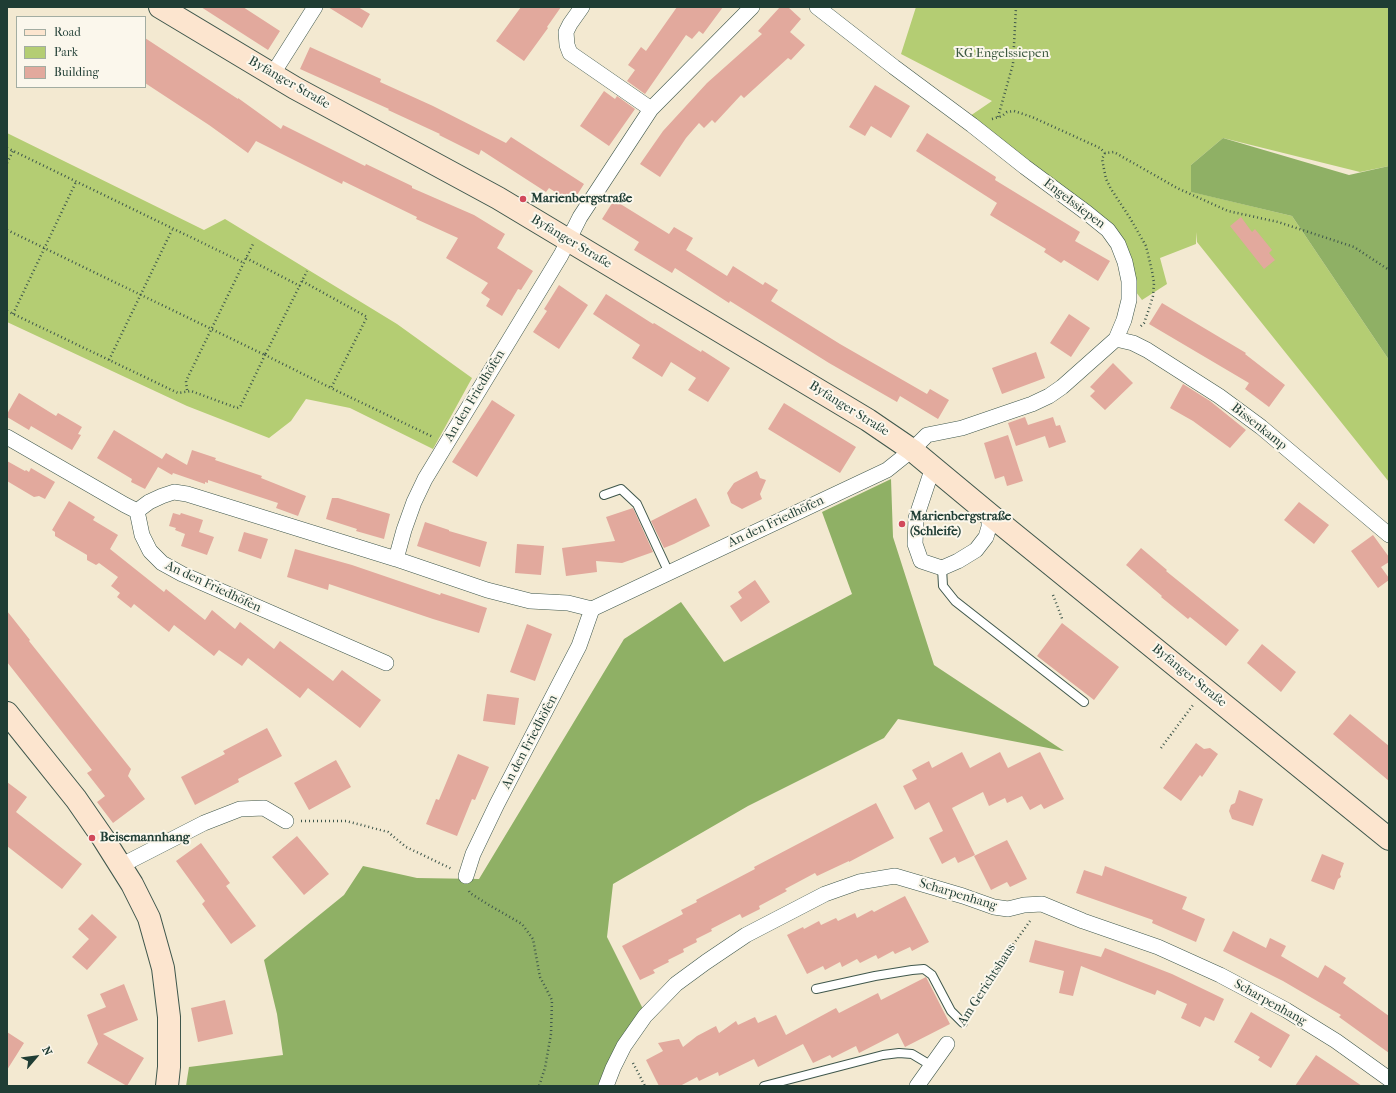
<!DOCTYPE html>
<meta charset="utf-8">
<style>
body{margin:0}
#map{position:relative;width:1396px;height:1093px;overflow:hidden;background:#f3e9d1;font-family:"IM FELL French Canon",serif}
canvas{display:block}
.frame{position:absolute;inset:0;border:8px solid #1f3d34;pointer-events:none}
.legend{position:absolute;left:16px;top:16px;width:130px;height:72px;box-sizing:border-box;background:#fbf7ec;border:1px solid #a3ada2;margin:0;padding:5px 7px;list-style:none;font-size:12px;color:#1f3d34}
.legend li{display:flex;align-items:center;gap:8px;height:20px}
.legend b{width:20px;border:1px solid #a3ada2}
.north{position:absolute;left:16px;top:1037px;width:40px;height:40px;-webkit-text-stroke:3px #fbf7ec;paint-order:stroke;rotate:62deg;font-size:11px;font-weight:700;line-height:16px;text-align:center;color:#1f3d34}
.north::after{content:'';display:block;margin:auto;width:14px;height:18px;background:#1f3d34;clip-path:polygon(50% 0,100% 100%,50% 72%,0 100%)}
</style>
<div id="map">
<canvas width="1396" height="1093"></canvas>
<div class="frame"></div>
<ul class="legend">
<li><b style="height:5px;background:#fce5cf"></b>Road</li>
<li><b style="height:11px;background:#b4cd73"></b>Park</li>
<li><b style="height:11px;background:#e2a99d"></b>Building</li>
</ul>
<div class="north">N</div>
</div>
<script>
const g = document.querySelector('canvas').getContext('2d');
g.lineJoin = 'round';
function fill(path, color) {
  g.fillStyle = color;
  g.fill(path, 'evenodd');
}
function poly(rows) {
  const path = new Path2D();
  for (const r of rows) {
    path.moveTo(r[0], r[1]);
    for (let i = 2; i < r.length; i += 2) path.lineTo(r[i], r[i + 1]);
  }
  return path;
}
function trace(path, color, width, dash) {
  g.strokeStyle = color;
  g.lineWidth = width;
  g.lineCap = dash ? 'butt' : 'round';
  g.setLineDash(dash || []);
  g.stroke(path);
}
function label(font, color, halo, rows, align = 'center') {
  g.font = font + ' "IM FELL French Canon",serif';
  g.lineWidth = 4;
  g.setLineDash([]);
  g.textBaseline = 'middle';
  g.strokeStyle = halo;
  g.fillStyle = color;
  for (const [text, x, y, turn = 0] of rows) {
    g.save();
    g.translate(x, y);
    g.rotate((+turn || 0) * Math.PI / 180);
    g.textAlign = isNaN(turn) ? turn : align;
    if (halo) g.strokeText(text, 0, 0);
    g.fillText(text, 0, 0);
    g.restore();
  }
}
const green = poly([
 [916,7,1389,7,1389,166,1360,172,1223,138,1191,165,1192,192,1292,216,1389,360,1389,482,1197,242,1196,232,1196,244,1160,258,1167,284,1142,300,1133,288,1107,223,970,116,992,101,901,54],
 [7,133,204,230,225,219,397,324,472,378,433,449,350,408,306,399,291,421,269,438,187,406,7,322]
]);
const forest = poly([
 [1223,138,1349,175,1389,166,1389,360,1292,216,1191,192,1191,165],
 [891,479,893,537,934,665,1064,751,898,719,884,738,748,806,613,884,607,937,643,1009,606,1066,598,1086,186,1086,189,1067,283,1055,277,1014,264,960,344,895,363,866,417,878,479,879,624,639,681,602,724,662,852,594,822,512]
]);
const building = poly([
 [201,7,243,7,280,31,268,50],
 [328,7,358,7,370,14,362,28],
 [521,7,561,7,547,27,548,28,524,61,496,41],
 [677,7,723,7,703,34,699,31,692,39,686,35,645,94,627,81,635,70,628,65,641,47,646,51],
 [780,7,788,7,801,19,790,32,805,45,791,60,788,58,744,98,741,95,715,123,712,120,704,128,699,123,686,138,660,177,640,164,663,131,707,83,762,34,758,31],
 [145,38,238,99,238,98,281,129,283,125,365,166,366,164,412,186,412,188,474,215,505,234,497,248,533,271,521,290,518,289,502,316,486,306,490,299,481,293,488,283,446,258,458,238,416,219,417,217,343,181,342,184,256,141,248,153,209,125,145,83],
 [310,47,381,79,380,82,433,106,506,143,511,137,584,184,572,203,549,188,546,192,481,150,479,155,439,135,440,134,388,110,389,109,300,69],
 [875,85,910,106,891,138,871,126,865,136,849,127],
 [604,91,615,99,617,96,635,109,609,146,580,126],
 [927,133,996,177,995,180,1080,232,1075,241,1110,261,1098,281,1064,260,1061,263,1044,252,1046,249,990,215,997,203,916,151],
 [614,200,669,234,674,227,693,238,686,250,727,276,733,266,763,285,765,282,778,290,771,301,840,344,927,394,930,389,949,400,938,419,900,396,897,402,829,363,730,301,729,303,675,268,672,273,634,250,639,242,602,219],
 [1241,217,1252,232,1255,229,1272,250,1269,253,1275,260,1264,269,1230,226],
 [559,285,588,305,559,349,533,332,547,311,544,309],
 [606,294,653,324,654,323,701,352,702,350,730,368,708,402,688,390,696,378,671,362,662,377,632,358,640,345,593,314],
 [1162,303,1246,353,1245,354,1285,385,1269,407,1245,389,1249,383,1149,324],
 [1069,314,1090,328,1071,357,1050,343],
 [1036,352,1045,378,1002,394,992,368],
 [1113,363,1133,383,1105,410,1090,396,1095,391,1090,387],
 [1183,384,1210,401,1246,430,1230,448,1193,421,1170,408],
 [19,393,56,416,58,413,82,427,78,434,81,435,72,450,31,426,29,430,7,417,7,414],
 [492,400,515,415,477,477,452,462],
 [784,403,856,447,840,473,768,429],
 [1025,417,1028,425,1053,417,1056,426,1060,425,1066,442,1049,448,1045,436,1016,446,1008,423],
 [114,430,162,459,166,453,187,465,192,450,216,458,215,460,262,476,261,478,306,496,298,516,276,508,278,503,208,480,208,483,205,482,205,484,173,473,172,475,158,467,145,489,131,482,132,479,97,458],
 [1008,435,1023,481,1007,486,1004,476,995,479,984,443],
 [7,461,25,471,26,470,29,472,31,468,55,482,45,499,39,496,34,497,7,481],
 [757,471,760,478,766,480,760,494,762,499,742,509,731,503,727,493,734,483],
 [332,498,338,498,390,514,384,539,356,531,357,529,326,519],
 [696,498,710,526,674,544,664,548,651,521],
 [69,501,95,517,93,520,118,535,110,549,164,592,166,589,205,620,212,610,235,629,240,622,274,649,280,641,333,681,342,670,381,700,360,728,308,688,300,698,248,658,242,666,219,650,214,656,174,625,169,632,134,604,131,608,117,597,120,593,111,586,118,577,99,563,96,565,87,560,87,555,55,536,55,532,52,530],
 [1299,502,1329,525,1314,544,1284,520],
 [633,508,653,552,622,563,596,561,597,572,566,576,562,548,615,541,606,517],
 [173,513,180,515,181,513,203,520,199,532,214,537,207,555,181,546,185,534,175,530,176,528,169,526],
 [425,522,449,530,449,531,487,542,480,567,417,546],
 [244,532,268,539,261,559,238,551],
 [1373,535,1389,557,1389,562,1381,567,1389,578,1389,580,1378,588,1351,551],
 [517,544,544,546,541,575,515,573],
 [1141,548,1167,570,1166,571,1239,630,1226,646,1190,617,1188,619,1161,597,1162,596,1126,565],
 [295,549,352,565,440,595,441,593,487,608,479,633,433,619,329,584,328,590,287,577],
 [755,580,770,602,741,622,730,606,742,598,738,592],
 [7,611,30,640,29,641,131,769,128,776,145,799,113,823,97,802,105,796,87,773,92,770,7,662],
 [1062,623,1119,667,1094,700,1037,656],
 [527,624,552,634,535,681,510,672],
 [1262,644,1296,672,1281,692,1247,663],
 [487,694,519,698,515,725,483,721],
 [1350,714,1389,746,1389,781,1333,734],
 [267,728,282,756,238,779,239,782,195,805,181,777,225,754,223,751],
 [1196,743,1204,749,1210,748,1218,754,1202,777,1200,775,1181,801,1163,788],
 [962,752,970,768,1000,752,1008,768,1040,752,1064,799,1044,809,1041,804,1030,810,1022,796,1007,803,1005,798,989,806,983,792,952,808,975,855,958,863,955,857,942,864,929,838,943,831,929,802,915,810,903,786,917,779,912,770,929,761,932,768],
 [458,754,489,767,475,800,472,799,457,836,426,824,436,799,439,800],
 [336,760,351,787,309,810,294,783],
 [7,782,27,797,16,812,82,864,62,889,7,846],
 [1239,790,1263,799,1253,826,1232,819,1229,811,1231,805,1235,803],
 [876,803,894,838,849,862,849,861,817,876,815,873,785,889,787,891,759,906,760,909,742,918,740,914,711,929,712,931,696,939,697,942,683,949,684,952,668,960,669,962,653,970,655,973,640,980,622,946,683,914,681,910,697,902,696,900,755,869,754,867],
 [297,836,329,874,304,895,272,857],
 [1007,840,1027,879,1010,887,1007,882,991,890,974,856],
 [201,843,230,883,226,886,256,926,231,944,202,904,205,901,176,861],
 [1322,854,1344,863,1340,874,1341,877,1338,879,1334,890,1311,881],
 [1105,866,1187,897,1182,909,1205,919,1196,942,1152,923,1153,920,1076,893,1084,870,1102,876],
 [905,896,929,942,912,951,910,947,895,954,893,951,878,959,876,955,860,963,857,959,842,967,840,962,825,970,823,966,807,974,787,935,803,927,804,929,819,921,821,925,836,918,838,921,855,913,857,918,872,910,874,912],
 [92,914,117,937,87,970,72,957,89,939,78,929],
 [1233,931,1266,948,1270,938,1286,946,1281,956,1318,978,1325,965,1346,978,1343,983,1389,1016,1389,1053,1339,1017,1341,1015,1283,981,1223,951],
 [1035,940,1101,957,1105,948,1172,974,1224,999,1214,1021,1205,1017,1200,1027,1181,1018,1187,1004,1157,990,1155,995,1081,966,1073,996,1059,993,1064,971,1029,962],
 [926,977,950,1024,905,1047,898,1033,859,1053,856,1046,832,1058,830,1055,813,1063,803,1044,758,1067,754,1059,719,1076,718,1072,699,1081,697,1077,680,1086,659,1086,646,1060,663,1051,658,1043,679,1039,683,1047,697,1036,716,1026,719,1033,736,1021,738,1025,755,1017,758,1023,776,1015,786,1035,836,1008,839,1013,878,993,881,1000],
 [124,984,138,1020,103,1034,144,1058,127,1086,87,1063,98,1044,87,1015,106,1007,100,994],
 [225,1000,233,1034,198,1042,191,1008],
 [1251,1012,1290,1035,1271,1068,1258,1060,1260,1057,1234,1042],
 [7,1032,24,1043,7,1070],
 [1316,1055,1334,1067,1362,1086,1295,1086]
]);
const path = poly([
 [998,117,1013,64,1016,7],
 [992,119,1002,116,1007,112,1014,111,1032,117,1100,148,1105,153,1114,152,1177,188,1228,211,1278,222,1354,247,1389,270],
 [7,148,244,263],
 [1105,153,1102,159,1106,179,1111,189,1130,218,1146,246,1152,271,1154,283,1153,296,1148,312,1144,323,1139,328],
 [7,163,13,151],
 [7,230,265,355,307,271],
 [246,258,300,286],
 [302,281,367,317,331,388,433,437],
 [7,311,178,393,191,391,237,408,240,407,265,355,331,388],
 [13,314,76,182],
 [109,360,172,230],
 [187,390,186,381,253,244],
 [1053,595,1063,621],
 [1161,748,1193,705],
 [301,821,346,821,388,832,406,847,452,869],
 [469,891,470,893,489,905,522,924,533,939,540,977,552,1000,551,1034,545,1068,539,1086],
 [972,1013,1010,949,1030,921],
 [633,1063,645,1086]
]);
const lane = poly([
 [604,495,621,489,637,504,669,573],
 [942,568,943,586,955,601,1084,702],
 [816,989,875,976,912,970,924,969,932,975,951,1011,963,1023],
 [764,1086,883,1055,899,1053,912,1054,932,1066]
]);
const street = poly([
 [582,7,570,24,566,32,567,45,570,53,651,109],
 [272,75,315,7],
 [1116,339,1133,343,1147,350,1219,396,1261,427,1389,535],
 [7,437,125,505,137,511,149,502,162,496,174,492,187,494,396,559,487,590,530,601,568,603,592,609,887,470,912,450,927,435,962,428,1032,404,1049,396,1062,387,1116,339,1124,320,1129,300,1129,281,1125,262,1118,244,1108,230,1087,213,1025,167,972,125,894,67,817,7],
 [933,467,916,518,915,544,921,561,942,568,958,561,976,550,986,537,989,527,989,514],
 [137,511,142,535,150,551,162,563,182,574,386,663],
 [396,559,404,530,414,502,425,479,561,255,580,217,651,109,752,7],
 [120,866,204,823,240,809,264,808,286,821],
 [466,876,473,854,497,804,579,646,592,609],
 [606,1086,613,1068,624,1046,645,1016,676,984,706,962,746,935,825,894,859,882,895,876,963,896,994,907,1008,909,1024,905,1042,904,1083,921,1158,947,1220,975,1286,1010,1336,1041,1389,1079],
 [917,1086,947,1044]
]);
const secondary = poly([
 [160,7,295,88,498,198,868,420,912,450,989,514,1389,839],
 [7,713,76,799,103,838,132,884,149,918,163,968,169,1017,169,1067,167,1086]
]);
const markers = [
 [523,199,4,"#d1495b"],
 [902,524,4,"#d1495b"],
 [92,838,4,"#d1495b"]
];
const parkNames = [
 ["KG Engelssiepen",1002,54]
];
const streetNames = [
 ["Byfanger Straße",289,83,30],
 ["Engelssiepen",1074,204,37],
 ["Byfanger Straße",571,242,31],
 ["An den Friedhöfen",475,396,-59],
 ["Byfanger Straße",849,409,32],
 ["Bissenkamp",1259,427,38],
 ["An den Friedhöfen",776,522,-25],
 ["An den Friedhöfen",213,587,25],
 ["Byfanger Straße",1189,676,39],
 ["An den Friedhöfen",530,742,-62],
 ["Scharpenhang",958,895,17],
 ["Am Gerichtshaus",987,985,-57],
 ["Scharpenhang",1270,1003,29]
];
const poiNames = [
 ["Marienbergstraße",531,199],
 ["Marienbergstraße",910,517],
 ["(Schleife)",910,532],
 ["Beisemannhang",100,838]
];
fill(green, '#b4cd73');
fill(forest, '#8fb065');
fill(building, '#e2a99d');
trace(lane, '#3f574c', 10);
trace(street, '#3f574c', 16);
trace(secondary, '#3f574c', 24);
trace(path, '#3f574c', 2.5, [1, 3]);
trace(lane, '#fff', 8);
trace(street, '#fff', 15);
trace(secondary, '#fce5cf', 22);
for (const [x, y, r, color] of markers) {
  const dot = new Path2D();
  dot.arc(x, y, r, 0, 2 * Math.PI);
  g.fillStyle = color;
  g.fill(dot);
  trace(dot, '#fbf7ec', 1.5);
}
label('13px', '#3d5a41', '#fbf7ec', parkNames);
label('13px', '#1f3d34', '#fbf7ec', streetNames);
label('bold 13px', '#1f3d34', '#fbf7ec', poiNames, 'left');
</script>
